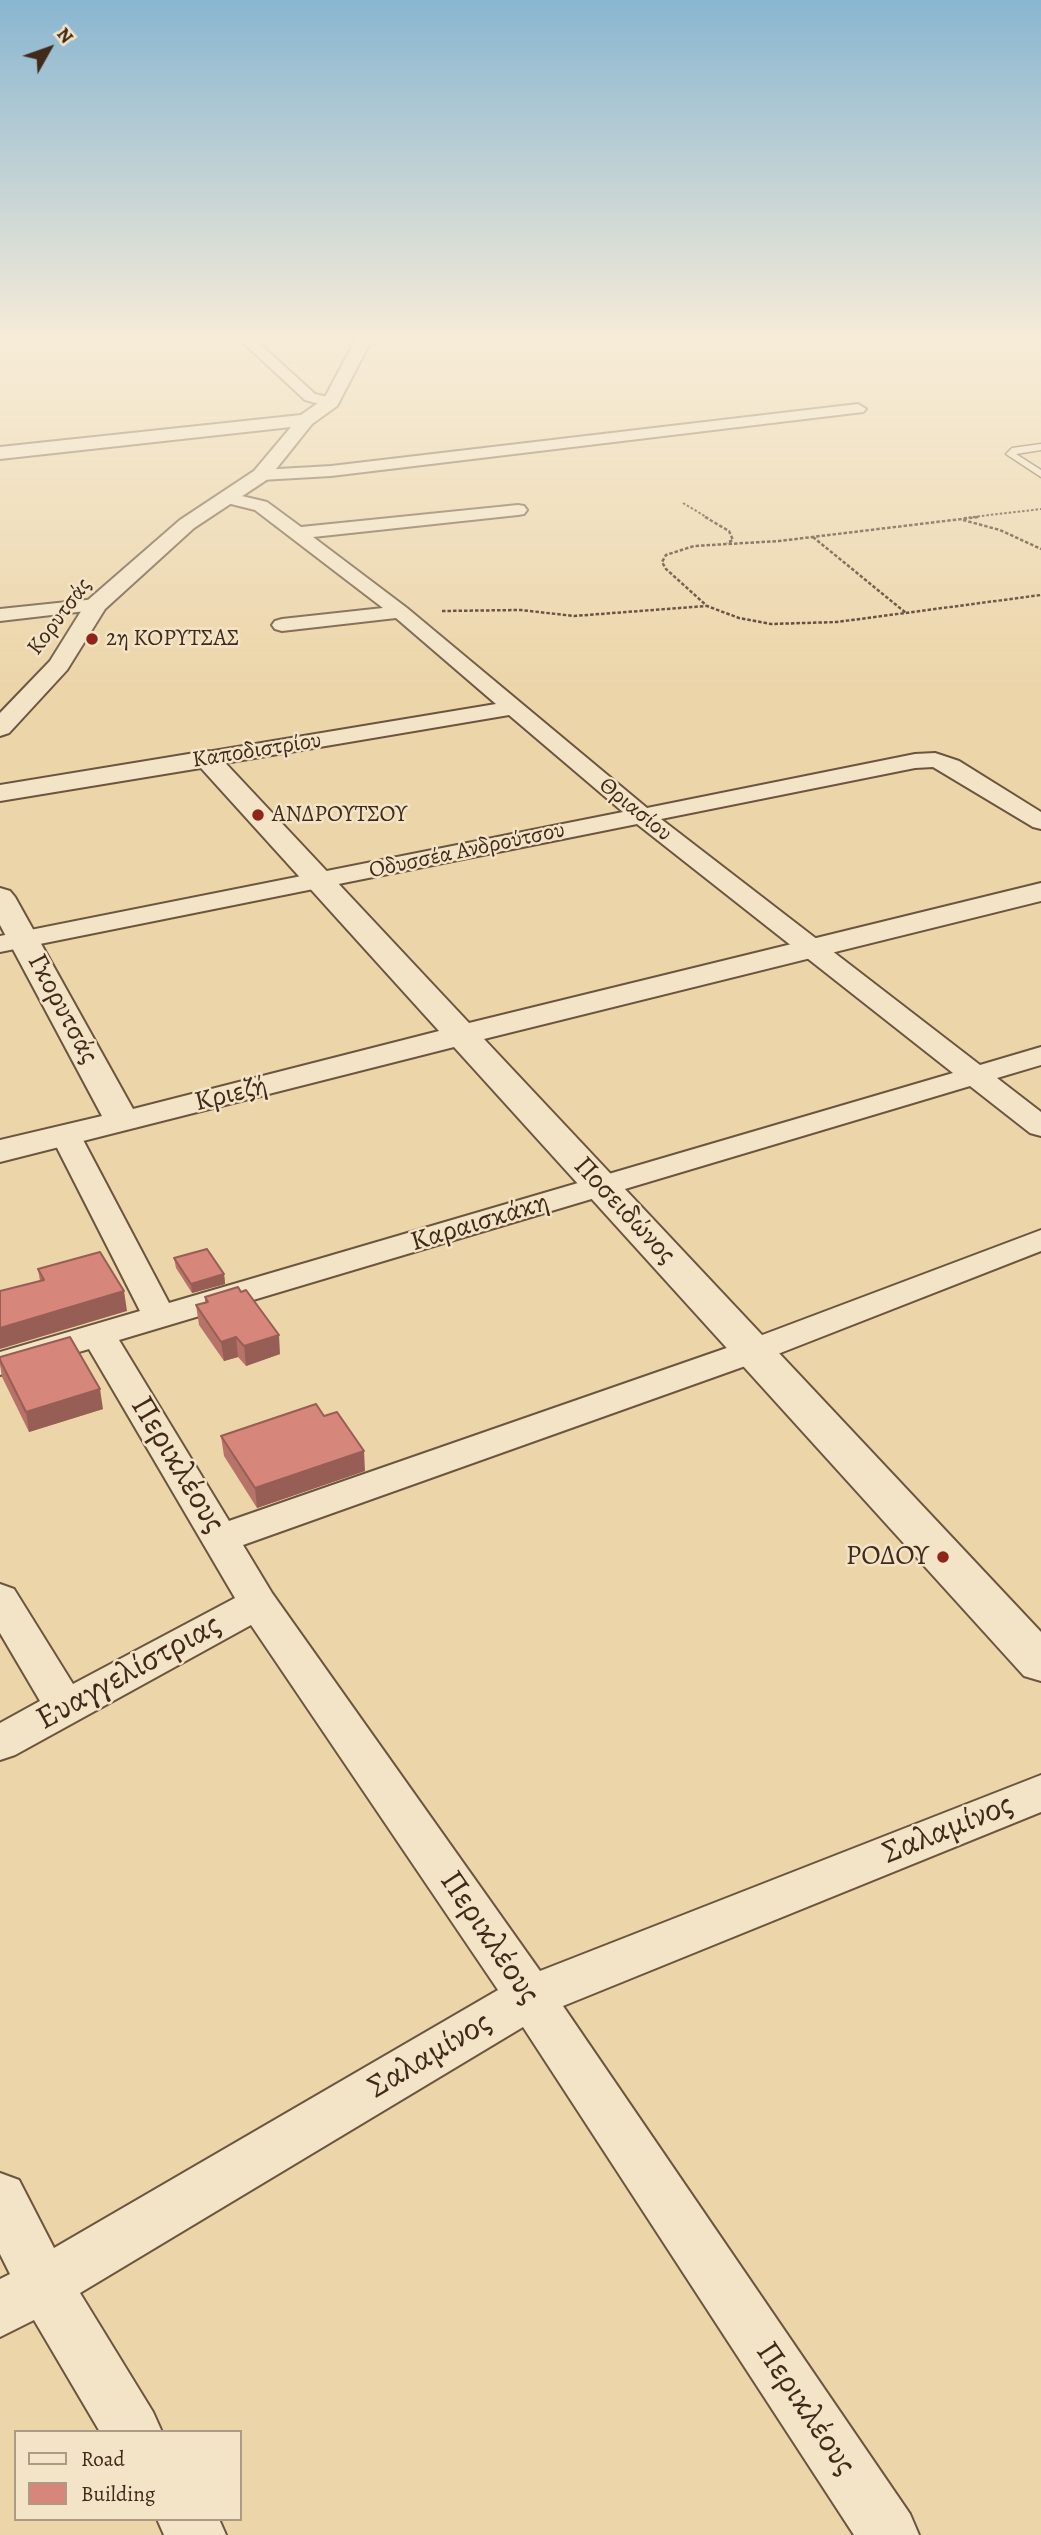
<!DOCTYPE html>
<meta charset="utf-8">
<style>
body{margin:0}
#map{position:relative;width:1041px;height:2535px;overflow:hidden;background:#ecd5a9;font-family:Alegreya,serif}
canvas{display:block}
.legend{position:absolute;left:14px;top:2430px;width:228px;height:91px;box-sizing:border-box;background:#f3e4c7;border:2px solid #ac9a82;margin:0;padding:9px 12px;list-style:none;font-size:21px;color:#422a1b}
.legend li{display:flex;align-items:center;gap:14px;height:35px}
.legend b{width:35px;border:2px solid #ac9a82}
.north{position:absolute;left:14px;top:14px;width:70px;height:70px;-webkit-text-stroke:5px #f3e4c7;paint-order:stroke;rotate:50deg;font-size:19px;font-weight:700;line-height:28px;text-align:center;color:#422a1b}
.north::after{content:'';display:block;margin:auto;width:24px;height:32px;background:#422a1b;clip-path:polygon(50% 0,100% 100%,50% 72%,0 100%)}
</style>
<div id="map">
<canvas width="1041" height="2535"></canvas>
<ul class="legend">
<li><b style="height:9px;background:#f3e4c7"></b>Road</li>
<li><b style="height:19px;background:#d6867a"></b>Building</li>
</ul>
<div class="north">N</div>
</div>
<script>
const g = document.querySelector('canvas').getContext('2d');
g.lineJoin = 'round';
function poly(rows) {
  const path = new Path2D();
  for (const r of rows) {
    path.moveTo(r[0], r[1]);
    for (let i = 2; i < r.length; i += 2) path.lineTo(r[i], r[i + 1]);
  }
  return path;
}
function trace(path, color, width, dash) {
  g.strokeStyle = color;
  g.lineWidth = width;
  g.lineCap = dash ? 'butt' : 'round';
  g.setLineDash(dash || []);
  g.stroke(path);
}
function fill(path, color) {
  g.fillStyle = color;
  g.fill(path, 'evenodd');
}
function label(font, color, halo, rows, align = 'center') {
  g.font = font + ' Alegreya,serif';
  g.lineWidth = 5;
  g.setLineDash([]);
  g.textBaseline = 'middle';
  g.strokeStyle = halo;
  g.fillStyle = color;
  for (const [text, x, y, turn = 0] of rows) {
    g.save();
    g.translate(x, y);
    g.rotate((+turn || 0) * Math.PI / 180);
    g.textAlign = isNaN(turn) ? turn : align;
    if (halo) g.strokeText(text, 0, 0);
    g.fillText(text, 0, 0);
    g.restore();
  }
}
const pathFar1 = poly([
 [683,503,708,518],
 [964,518,1041,509]
]);
const path = poly([
 [705,517,729,531,733,540,727,543],
 [978,517,779,541,694,546,666,555,662,562,666,569,707,606,739,618,771,624,837,622,1041,595],
 [963,520,1000,530,1041,549],
 [813,537,906,613],
 [442,611,521,610,574,616,706,606]
]);
const service = poly([
 [1041,444,1041,450,1016,454,1041,470,1041,477,1006,454,1012,448,1041,444]
]);
const minor = poly([
 [235,335,250,335,315,394,336,399,339,402,331,407,305,400,235,335],
 [858,404,866,409,863,412,331,476,261,480,253,475,261,470,331,466,858,404],
 [229,493,267,502,301,527,518,505,524,506,527,510,524,514,518,515,313,537,407,608,647,808,915,754,935,753,959,761,1041,812,1041,829,1033,827,933,767,915,768,661,819,980,1065,1041,1047,1041,1065,997,1078,1041,1112,1041,1136,1030,1133,970,1086,119,1340,229,1521,741,1343,1041,1230,1041,1251,765,1359,243,1545,272,1593,540,1971,1041,1775,1041,1812,563,2006,910,2514,919,2535,854,2535,523,2027,80,2293,153,2412,162,2432,100,2432,34,2320,0,2337,0,2279,10,2274,0,2254,0,2173,19,2180,54,2248,498,1990,251,1625,15,1755,0,1760,0,1723,40,1701,0,1633,0,1584,14,1589,73,1684,235,1598,89,1349,0,1375,0,1352,140,1311,51,1136,55,1130,66,1127,77,1130,81,1136,169,1303,953,1073,637,824,0,952,0,936,623,812,509,715,207,766,199,764,196,759,199,754,207,752,496,704,396,618,282,631,275,629,272,625,275,621,282,619,383,608,255,510,223,502,220,498,223,494,229,493],
 [96,599,106,605,103,609,0,621,0,609,96,599],
 [157,2519,219,2519,226,2535,164,2535,157,2519]
]);
const tertiary = poly([
 [358,335,374,335,337,406,312,424,268,479,194,528,105,609,67,670,9,733,0,736,0,713,50,661,88,600,180,520,254,471,291,427,0,459,0,447,301,415,324,399,358,335],
 [207,751,216,753,469,1023,1041,883,1041,901,484,1039,1041,1632,1041,1681,1024,1676,454,1047,0,1162,0,1140,102,1116,0,925,0,888,10,891,15,897,133,1109,439,1031,201,768,0,801,0,785,207,751]
]);
const wall = poly([
 [174,1258,224,1274,225,1284,192,1293,176,1268],
 [38,1269,127,1311,40,1281],
 [205,1297,280,1354,246,1366,238,1357,224,1361,199,1325,196,1305,205,1303],
 [0,1357,103,1409,29,1432,2,1377,0,1365],
 [221,1436,365,1471,257,1508,224,1456]
]);
const shadedWall = poly([
 [224,1274,225,1284,192,1293,191,1284],
 [124,1291,127,1311,0,1349,0,1328],
 [279,1335,280,1354,246,1366,244,1346],
 [236,1337,238,1357,224,1361,221,1342],
 [100,1389,103,1409,29,1432,26,1412],
 [364,1451,365,1471,257,1508,255,1488]
]);
const building = poly([
 [207,1249,224,1274,191,1284,174,1258,207,1249],
 [100,1252,124,1291,0,1328,0,1291,44,1280,38,1269,100,1252],
 [238,1287,241,1292,246,1290,279,1335,244,1346,236,1337,221,1342,196,1305,208,1302,205,1297,238,1287],
 [70,1337,100,1389,26,1412,0,1360,0,1357,70,1337],
 [316,1404,324,1416,337,1412,364,1451,255,1488,221,1436,316,1404]
]);
const markers = [
 [92,639,7,"#8f2418"],
 [258,815,7,"#8f2418"],
 [943,1557,7,"#8f2418"]
];
const farStreetnames = [
 ["Κορυτσάς",60,617,-53],
 ["Καποδιστρίου",257,751,-9],
 ["Θριασίου",635,810,39],
 ["Οδυσσέα Ανδρούτσου",467,851,-12]
];
const farPoinames = [
 ["2η ΚΟΡΥΤΣΑΣ",106,639],
 ["ΑΝΔΡΟΥΤΣΟΥ",272,815]
];
const streetNames = [
 ["Γκορυτσάς",62,1009,62],
 ["Κριεζή",231,1095,-14],
 ["Ποσειδώνος",624,1211,47],
 ["Καραισκάκη",480,1223,-17]
];
const poiNames = [
 ["ΡΟΔΟΥ",929,1557]
];
const nearStreetnames = [
 ["Περικλέους",177,1465,59],
 ["Ευαγγελίστριας",129,1673,-29],
 ["Σαλαμίνος",948,1830,-22],
 ["Περικλέους",489,1938,56],
 ["Σαλαμίνος",430,2056,-31],
 ["Περικλέους",805,2409,56]
];
trace(service, '#6c553e', 3);
trace(minor, '#6c553e', 4);
trace(tertiary, '#6c553e', 4);
trace(pathFar1, '#422a1b', 2, [2.5, 2]);
trace(path, '#422a1b', 2.5, [3.5, 2]);
fill(service, '#f3e4c7');
fill(minor, '#f3e4c7');
fill(tertiary, '#f3e4c7');
fill(wall, '#b87369');
fill(shadedWall, '#965e55');
fill(building, '#d6867a');
trace(building, '#965e55', 2);
const sky = g.createLinearGradient(0, 0, 0, 690);
sky.addColorStop(0, '#89b6d1');
sky.addColorStop(0.49, '#f6ecd8');
sky.addColorStop(1, '#f6ecd800');
g.fillStyle = sky;
g.fillRect(0, 0, 1041, 690);
for (const [x, y, r, color] of markers) {
  const dot = new Path2D();
  dot.arc(x, y, r, 0, 2 * Math.PI);
  g.fillStyle = color;
  g.fill(dot);
  trace(dot, '#f3e4c7', 2.5);
}
label('23px', '#422a1b', '#f3e4c7', farStreetnames);
label('23px', '#422a1b', '#f3e4c7', farPoinames, 'left');
label('28px', '#422a1b', '#f3e4c7', streetNames);
label('28px', '#422a1b', '#f3e4c7', poiNames, 'right');
label('33px', '#422a1b', '#f3e4c7', nearStreetnames);
</script>
